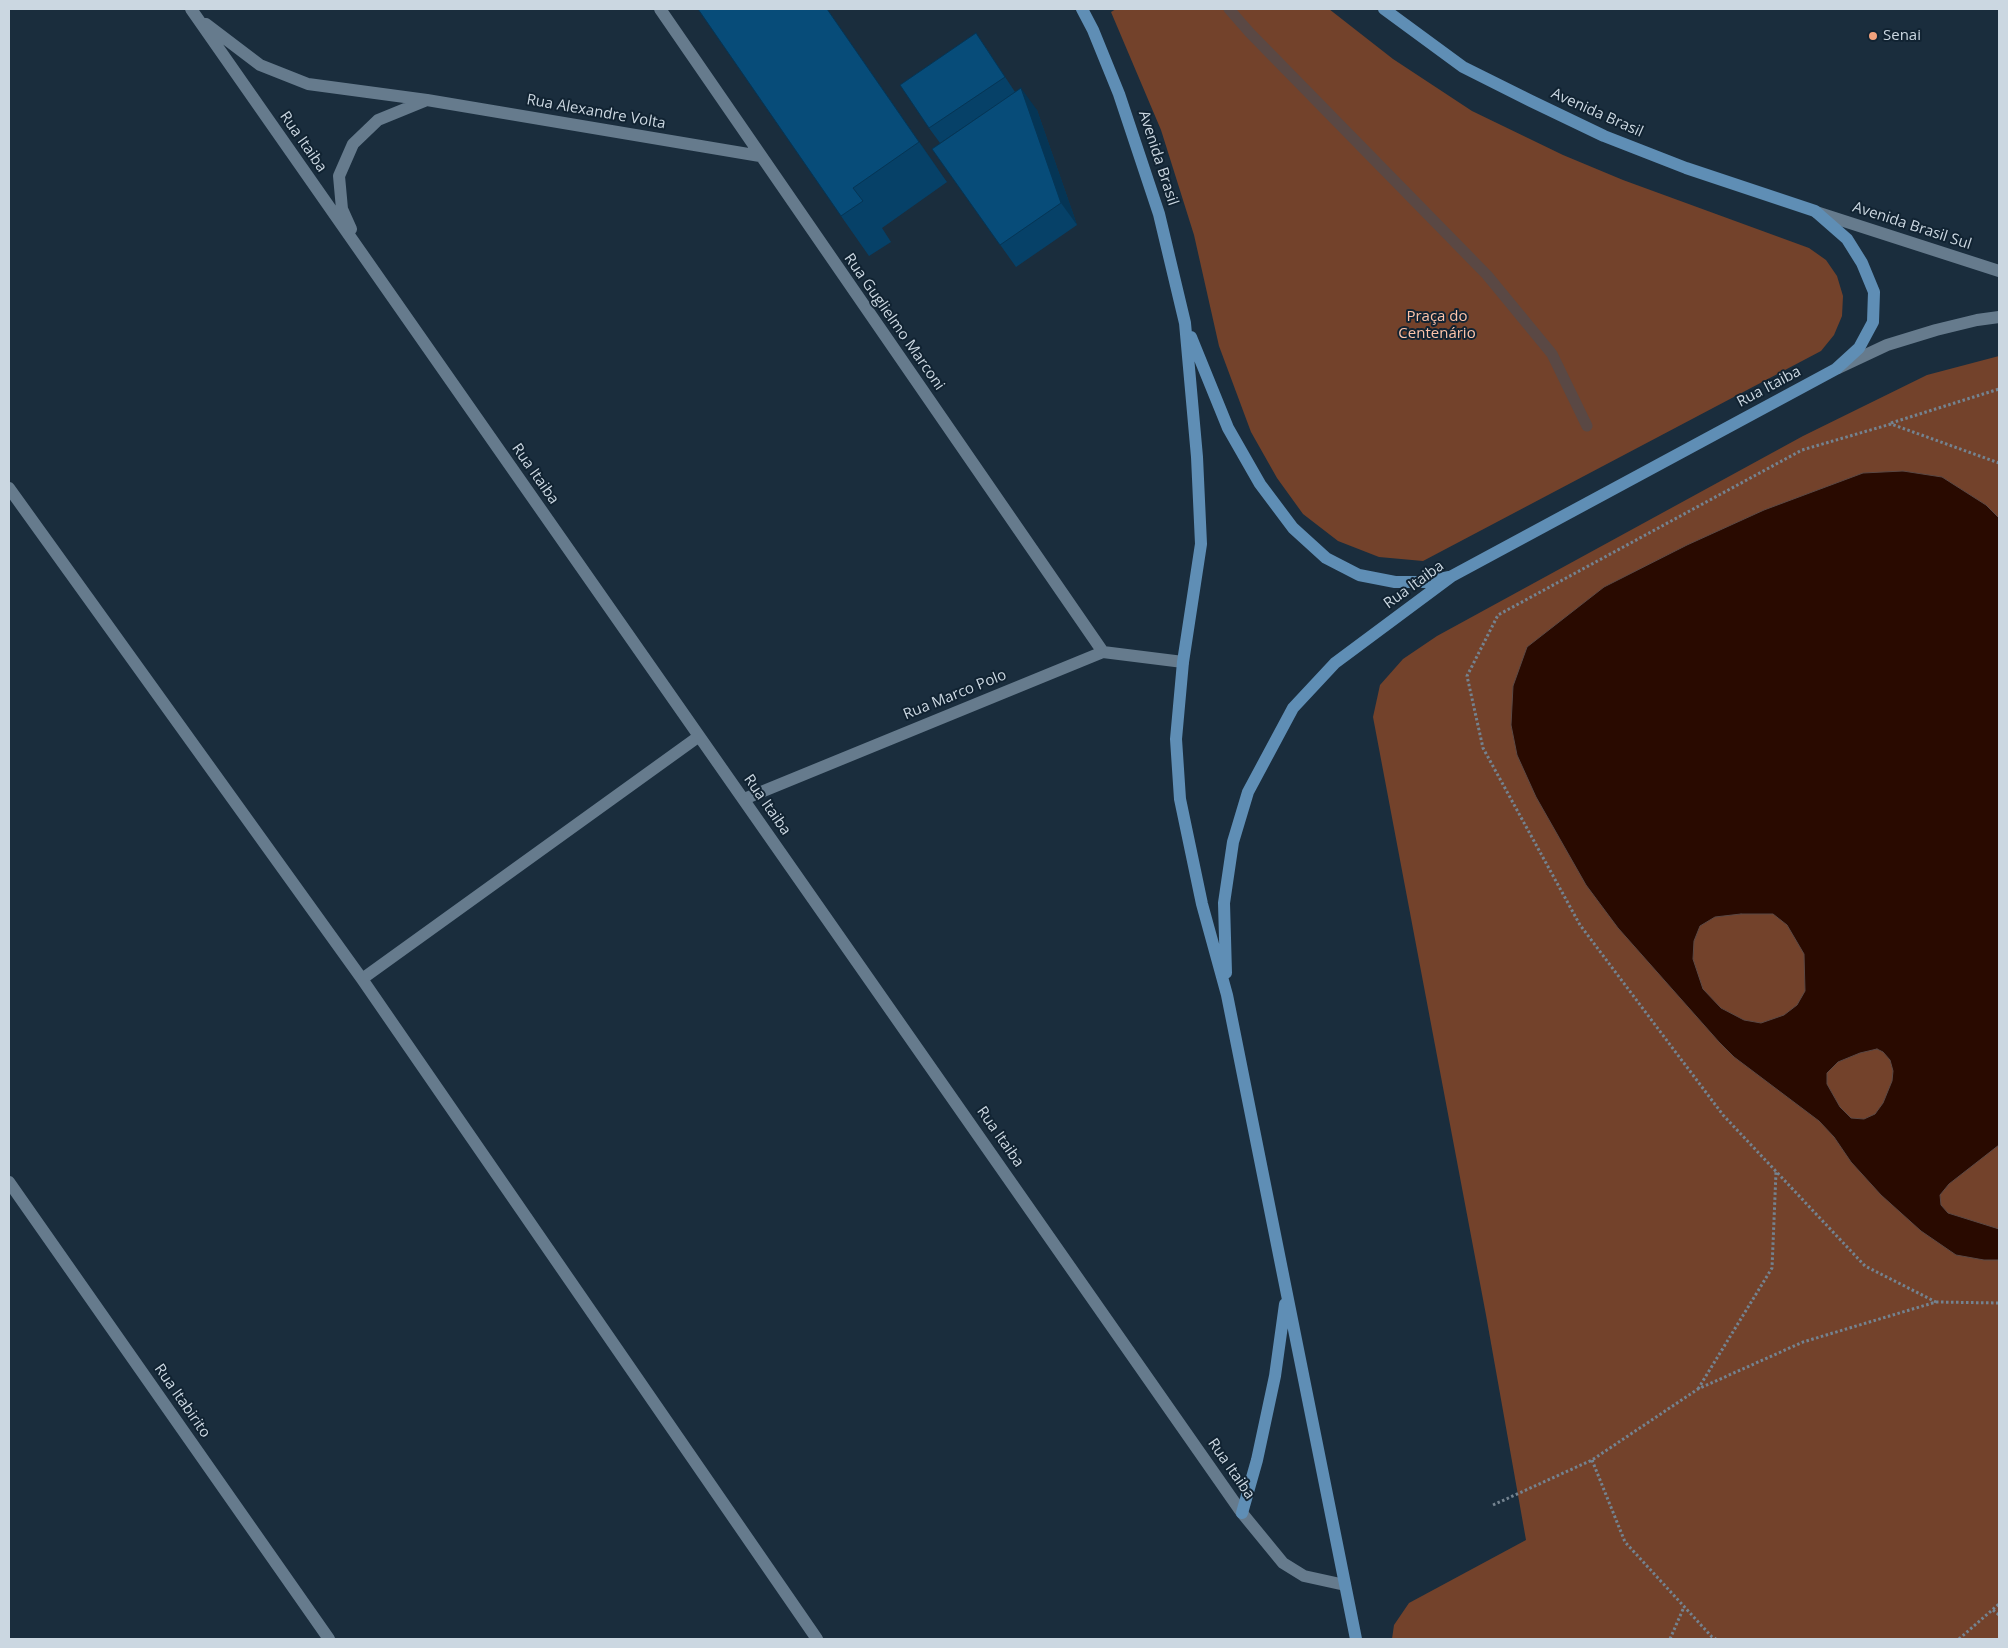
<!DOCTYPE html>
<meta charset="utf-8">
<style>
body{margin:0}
#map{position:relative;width:2008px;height:1648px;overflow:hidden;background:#1a2d3d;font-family:"Open Sans",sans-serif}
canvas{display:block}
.frame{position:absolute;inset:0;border:10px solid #cbd7e1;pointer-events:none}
</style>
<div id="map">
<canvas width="2008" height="1648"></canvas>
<div class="frame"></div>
</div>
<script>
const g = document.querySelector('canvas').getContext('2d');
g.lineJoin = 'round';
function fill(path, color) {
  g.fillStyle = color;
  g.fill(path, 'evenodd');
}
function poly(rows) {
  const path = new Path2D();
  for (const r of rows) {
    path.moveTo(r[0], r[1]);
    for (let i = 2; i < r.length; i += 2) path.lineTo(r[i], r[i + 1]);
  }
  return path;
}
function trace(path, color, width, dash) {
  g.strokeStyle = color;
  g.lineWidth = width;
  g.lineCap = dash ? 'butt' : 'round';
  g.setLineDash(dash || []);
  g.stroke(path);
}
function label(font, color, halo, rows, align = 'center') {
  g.font = font + ' "Open Sans",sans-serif';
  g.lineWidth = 4;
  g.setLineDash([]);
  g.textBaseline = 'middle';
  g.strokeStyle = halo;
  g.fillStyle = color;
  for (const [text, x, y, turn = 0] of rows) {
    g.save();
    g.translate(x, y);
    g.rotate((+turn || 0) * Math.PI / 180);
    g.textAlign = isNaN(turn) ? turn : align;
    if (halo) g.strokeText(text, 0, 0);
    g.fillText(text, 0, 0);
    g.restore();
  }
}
const green = poly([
 [1116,9,1329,9,1393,59,1472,111,1563,155,1623,180,1809,248,1826,260,1837,276,1843,296,1842,316,1834,335,1821,351,1423,561,1379,557,1338,541,1303,514,1277,478,1251,432,1219,346,1194,235,1161,130,1111,12],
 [1999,356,1999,1639,1392,1639,1394,1625,1409,1603,1526,1540,1486,1315,1373,717,1380,685,1403,659,1437,636,1803,436,1927,375]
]);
const water = poly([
 [1903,471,1942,477,1986,505,1999,518,1999,1145,1949,1184,1940,1195,1941,1205,1948,1213,1999,1229,1999,1260,1984,1260,1956,1255,1921,1231,1881,1195,1851,1162,1834,1137,1819,1121,1734,1057,1719,1042,1618,928,1586,885,1536,797,1517,755,1511,725,1513,686,1527,647,1604,587,1687,545,1764,510,1863,473,1903,471],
 [1741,914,1773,914,1787,925,1804,954,1805,991,1797,1005,1784,1015,1761,1023,1744,1020,1721,1008,1703,989,1693,959,1694,941,1700,926,1715,917,1741,914],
 [1877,1049,1883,1052,1890,1060,1893,1071,1892,1081,1883,1103,1875,1114,1864,1119,1851,1118,1840,1107,1827,1084,1827,1073,1838,1062,1860,1053,1877,1049]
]);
const stream = poly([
 [1229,9,1250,33,1487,275,1552,354,1587,426]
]);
const path = poly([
 [1891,423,1999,389],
 [1936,1302,1999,1303],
 [1698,1389,1772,1268,1776,1172],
 [1592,1460,1625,1542,1712,1637,1716,1639],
 [1493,1505,1592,1460,1698,1389,1803,1342,1936,1302,1865,1266,1723,1115,1580,925,1483,748,1467,676,1498,615,1802,450,1891,424,1999,463],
 [1993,1610,1999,1615],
 [1670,1639,1684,1607],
 [1959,1639,1999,1604]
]);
const minor = poly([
 [191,9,1242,1513,1283,1563,1304,1576,1345,1585],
 [660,9,1103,652],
 [206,24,260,65,308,84,427,100,760,156],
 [351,229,342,209,339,176,353,144,378,120,427,100],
 [9,488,362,979,817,1639],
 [744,799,1103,652,1183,662],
 [362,979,698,737],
 [9,1182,329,1639]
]);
const secondary = poly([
 [1816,212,1999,271],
 [1838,368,1887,345,1936,330,1977,320,1999,317]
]);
const primary = poly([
 [1082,9,1093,30,1119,94,1159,214,1185,323,1197,457,1201,544,1183,662,1176,739,1180,799,1202,904,1227,995,1356,1639],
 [1191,337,1228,428,1260,484,1293,528,1326,558,1359,575,1395,582,1425,582,1448,577],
 [1226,973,1224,903,1233,842,1248,792,1293,708,1335,663,1452,576,1836,369,1859,348,1873,322,1874,292,1862,263,1847,239,1815,211,1686,168,1604,136,1531,101,1463,67,1384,9],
 [1242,1513,1257,1460,1275,1376,1285,1304]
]);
const wall = poly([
 [827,9,947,182,882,228,891,242,869,256,841,216],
 [986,48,1015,92,1037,110,1077,225,1016,267,932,149,989,110,940,143,929,128]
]);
const shadedWall = poly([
 [827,9,947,182,919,142],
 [1021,88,1037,110,1077,225,1061,203]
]);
const building = poly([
 [698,9,827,9,919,142,853,188,863,201,841,216,698,9],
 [976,33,1005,77,929,128,900,85,976,33],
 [1021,88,1061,203,1000,245,932,149,1021,88]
]);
const markers = [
 [1873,36,5,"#f1a17c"]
];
const poiNames = [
 ["Senai",1883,36]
];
const streetNames = [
 ["Rua Alexandre Volta",596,112,10],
 ["Avenida Brasil",1597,113,24],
 ["Rua Itaiba",303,142,55],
 ["Avenida Brasil",1158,158,72],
 ["Avenida Brasil Sul",1912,226,18],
 ["Rua Guglielmo Marconi",894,322,55],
 ["Rua Itaiba",1769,387,-28],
 ["Rua Itaiba",535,474,55],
 ["Rua Itaiba",1414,585,-36],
 ["Rua Marco Polo",955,695,-22],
 ["Rua Itaiba",767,805,55],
 ["Rua Itaiba",1000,1137,55],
 ["Rua Itabirito",182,1401,55],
 ["Rua Itaiba",1231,1469,55]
];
const parkNames = [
 ["Praça do",1437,317],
 ["Centenário",1437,334]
];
fill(green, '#73422b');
fill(water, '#290a00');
trace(water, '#5a4844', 1);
trace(stream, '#5a4844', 11);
trace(path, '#748390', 3, [2.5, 2.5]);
trace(minor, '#667b8d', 12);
trace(secondary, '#667b8d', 12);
trace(primary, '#5f8eb5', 12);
fill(wall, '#064168');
fill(shadedWall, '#053555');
fill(building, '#074c79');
trace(building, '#053555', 1);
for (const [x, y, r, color] of markers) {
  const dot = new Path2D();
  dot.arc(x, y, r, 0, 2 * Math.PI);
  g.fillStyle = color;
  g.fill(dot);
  trace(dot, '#112332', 2);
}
label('15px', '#cbd7e1', '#112332', poiNames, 'left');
label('15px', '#cbd7e1', '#112332', streetNames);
label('15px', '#fec4aa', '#112332', parkNames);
</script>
